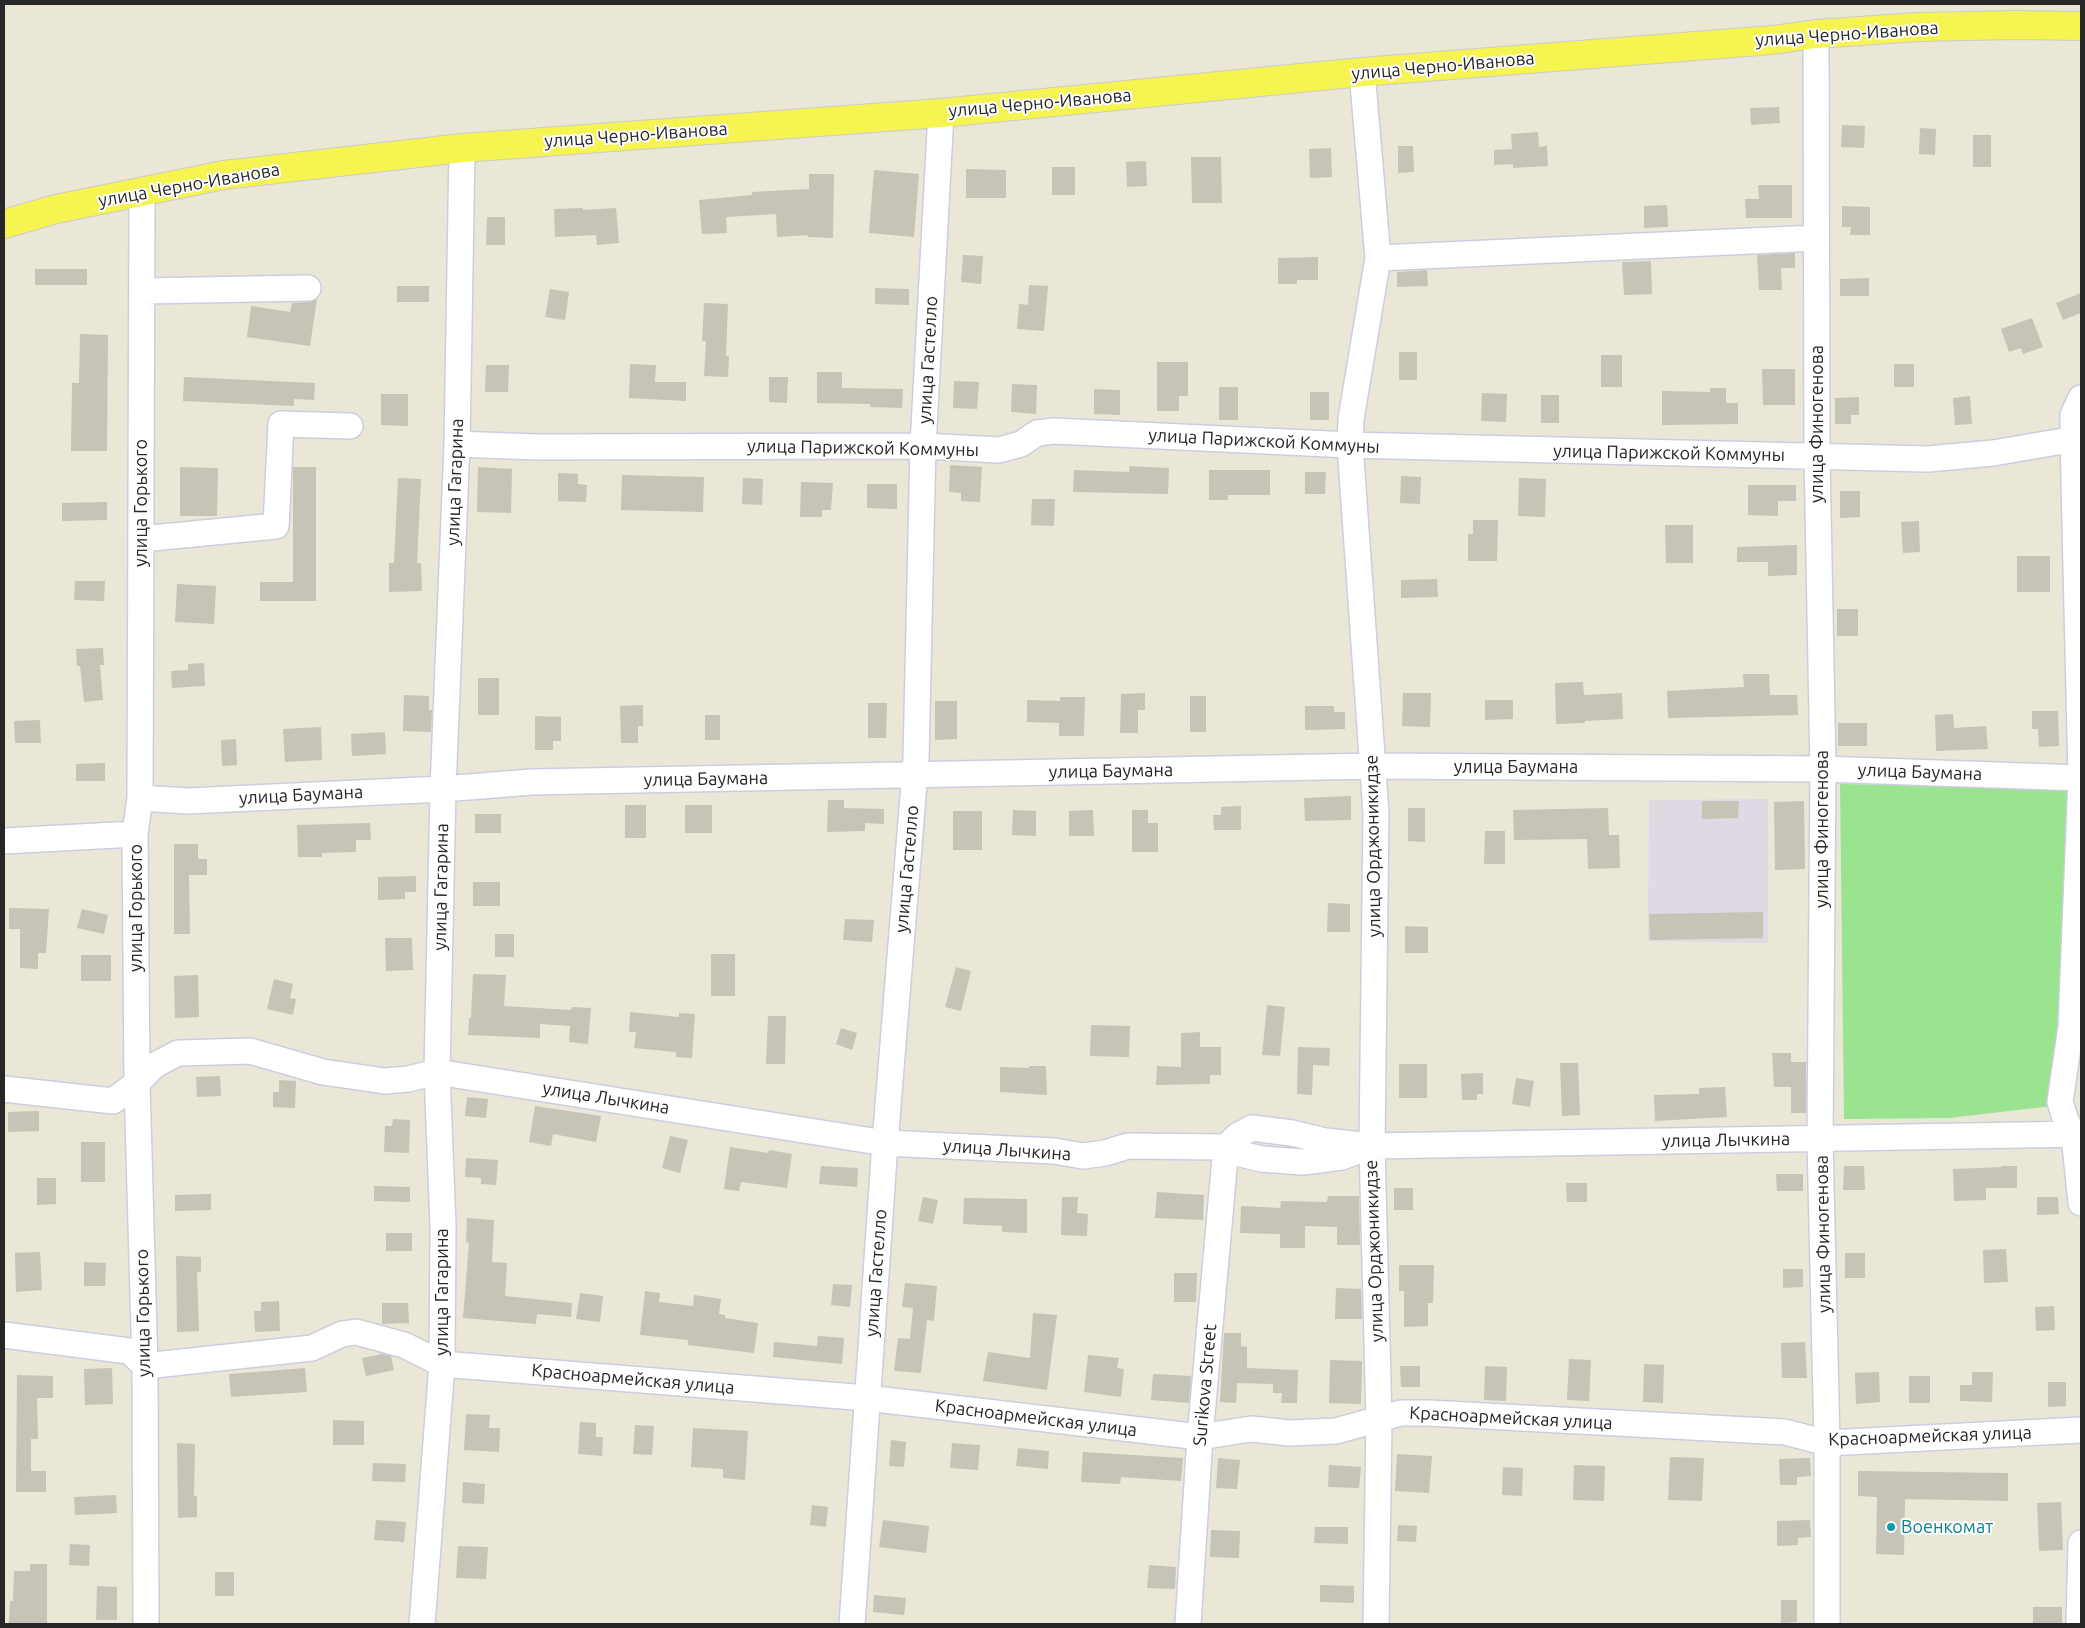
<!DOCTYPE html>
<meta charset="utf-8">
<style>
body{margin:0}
#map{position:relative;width:2085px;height:1628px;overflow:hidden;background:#ebe7d7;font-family:Ubuntu,sans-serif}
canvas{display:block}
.frame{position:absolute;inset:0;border:5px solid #272727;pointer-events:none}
</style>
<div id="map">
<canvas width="2085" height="1628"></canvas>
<div class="frame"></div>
</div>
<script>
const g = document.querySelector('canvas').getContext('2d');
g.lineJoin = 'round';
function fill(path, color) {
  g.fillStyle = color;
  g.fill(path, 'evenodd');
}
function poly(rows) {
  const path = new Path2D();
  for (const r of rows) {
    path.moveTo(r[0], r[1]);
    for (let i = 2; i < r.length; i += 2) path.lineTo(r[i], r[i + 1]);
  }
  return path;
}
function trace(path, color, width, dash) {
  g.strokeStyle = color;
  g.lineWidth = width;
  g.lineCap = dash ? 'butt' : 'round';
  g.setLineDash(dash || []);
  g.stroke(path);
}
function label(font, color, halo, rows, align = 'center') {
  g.font = font + ' Ubuntu,sans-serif';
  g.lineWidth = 4;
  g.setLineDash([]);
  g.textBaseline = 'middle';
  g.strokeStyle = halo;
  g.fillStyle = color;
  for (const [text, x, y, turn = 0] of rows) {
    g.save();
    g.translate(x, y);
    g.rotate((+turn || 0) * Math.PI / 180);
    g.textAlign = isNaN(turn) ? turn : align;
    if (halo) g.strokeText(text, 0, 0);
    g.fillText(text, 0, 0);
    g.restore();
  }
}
const industrial = poly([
 [1768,799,1768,943,1648,941,1649,800]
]);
const green = poly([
 [1840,784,2072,788,2052,1106,1949,1118,1844,1119]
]);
const building = poly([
 [1779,107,1780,123,1751,125,1750,108],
 [1842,125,1865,126,1864,148,1841,147],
 [1920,128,1936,129,1935,155,1919,154],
 [1538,132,1539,147,1547,146,1548,166,1513,168,1513,164,1494,165,1494,150,1512,149,1511,134],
 [1973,135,1991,135,1991,167,1973,167],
 [1398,146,1413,146,1414,172,1398,173],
 [1331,148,1332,177,1310,178,1309,149],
 [1191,157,1221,157,1222,203,1192,203],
 [1146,161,1147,186,1127,187,1126,162],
 [1052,167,1075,167,1075,195,1052,195],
 [966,169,1006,170,1006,198,966,198],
 [874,170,919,174,914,237,869,233],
 [809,174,834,174,833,238,808,237,808,235,777,237,776,214,726,217,727,233,702,234,699,200,752,195,752,192,809,189],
 [1758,185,1792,185,1792,218,1746,218,1745,199,1759,199],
 [1667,205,1668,227,1644,228,1644,206],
 [1842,206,1870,207,1870,235,1850,235,1851,227,1842,227],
 [583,208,583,210,616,208,619,243,597,245,596,235,555,237,554,209],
 [487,217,505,217,505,245,486,245],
 [1795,253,1795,268,1781,268,1782,290,1759,290,1757,255],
 [963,255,983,256,981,284,961,282],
 [1318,257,1318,280,1297,280,1297,284,1278,284,1278,258],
 [1651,261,1652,294,1624,295,1622,262],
 [35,269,87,269,87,285,35,285],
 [1427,270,1428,286,1397,287,1397,272],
 [1869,278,1869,296,1840,296,1840,279],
 [1029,285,1048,286,1044,331,1017,329,1019,304,1028,305],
 [397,286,429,286,429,302,397,302],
 [875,288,909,289,909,305,875,304],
 [550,289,569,292,565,320,545,317],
 [2081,293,2081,313,2063,320,2056,303],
 [317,299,310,346,247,337,251,306,290,312,292,303,308,302],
 [704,303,728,304,726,356,729,356,728,377,704,376,706,341,702,341],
 [2032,318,2043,347,2023,354,2021,348,2009,352,2001,329],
 [80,334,108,335,107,451,71,451,72,383,79,383],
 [1399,352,1417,352,1417,380,1399,380],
 [1601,355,1622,355,1622,387,1601,387],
 [1157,362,1188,362,1188,396,1179,396,1179,411,1157,411],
 [630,364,656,365,655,382,686,382,686,401,629,398],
 [1894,364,1914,364,1914,387,1894,387],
 [486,365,509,365,508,392,485,392],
 [1762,369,1795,369,1795,405,1763,405],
 [817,372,842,372,842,388,903,389,902,408,870,407,870,404,817,403],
 [184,377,315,383,314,400,294,399,294,406,183,401],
 [769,377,788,377,787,403,769,402],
 [954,381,979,382,977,409,953,408],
 [1012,384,1037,385,1036,414,1011,412],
 [1219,387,1238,387,1238,420,1219,420],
 [1710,388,1726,388,1726,403,1738,403,1738,424,1662,425,1662,391,1710,392],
 [1094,389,1120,390,1120,415,1094,414],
 [1310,392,1329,392,1329,420,1310,420],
 [1482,393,1507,394,1506,422,1481,421],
 [381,394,408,394,408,426,381,425],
 [1541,395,1559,395,1559,423,1541,423],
 [1970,396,1972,424,1955,425,1953,398],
 [1859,397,1859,415,1851,415,1851,424,1835,424,1835,398],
 [950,465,982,467,980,502,961,501,961,493,949,492],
 [1130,466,1169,468,1168,494,1073,492,1074,470,1129,472],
 [180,467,218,468,217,516,180,516],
 [293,467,316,467,316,601,260,601,260,582,293,582],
 [478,467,512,469,511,513,477,512],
 [1209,470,1270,470,1270,495,1228,495,1228,500,1209,500],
 [1305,472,1326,472,1325,494,1305,494],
 [558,473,578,474,578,484,587,485,586,502,558,501],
 [622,475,704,477,703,512,621,510],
 [1401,476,1421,477,1420,504,1400,503],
 [398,478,421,479,417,563,421,563,422,591,389,592,389,563,394,563],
 [743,478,763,479,762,505,742,504],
 [1519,478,1546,479,1545,517,1518,516],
 [801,482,833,483,831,510,822,510,822,517,800,517],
 [867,484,897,484,897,509,867,508],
 [1748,485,1796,485,1796,501,1778,501,1778,516,1748,515],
 [1840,491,1860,491,1860,517,1840,518],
 [1032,499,1055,499,1054,526,1031,525],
 [107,502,107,520,62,521,62,503],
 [1473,520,1498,520,1497,561,1468,561,1468,534,1473,534],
 [1919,521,1920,552,1903,553,1901,522],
 [1665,525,1693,525,1693,563,1666,563],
 [1797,545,1797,575,1768,576,1768,562,1737,562,1737,547],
 [2017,556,2050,556,2050,592,2017,592],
 [1437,579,1438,597,1401,598,1401,580],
 [75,581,105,581,104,601,74,600],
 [177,584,216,586,214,624,175,622],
 [1837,609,1858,609,1858,636,1837,636],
 [103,648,104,665,100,665,103,700,84,702,80,666,77,666,76,649],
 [204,663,205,686,172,688,171,671,188,670,188,664],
 [1743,674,1769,674,1770,695,1797,695,1798,715,1668,718,1667,691,1744,687],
 [478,678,499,678,499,715,478,715],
 [1583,682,1584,695,1622,693,1623,719,1585,721,1585,723,1556,724,1555,683],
 [1145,693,1145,710,1138,710,1138,733,1120,733,1121,694],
 [1403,693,1431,693,1430,727,1402,726],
 [404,695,429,696,429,710,432,710,431,732,403,731],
 [1190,696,1206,696,1206,732,1190,732],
 [1060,697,1085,697,1084,736,1059,736,1059,723,1027,722,1027,700,1060,701],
 [1485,700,1513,700,1513,719,1485,720],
 [935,701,957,701,957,739,935,740],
 [868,703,887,703,886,738,868,738],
 [643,705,643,726,638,726,638,743,621,743,620,706],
 [1305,706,1334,706,1334,712,1345,712,1345,729,1305,730],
 [2032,711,2058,711,2059,746,2039,747,2038,729,2032,729],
 [1953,714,1954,728,1986,726,1988,749,1936,751,1935,715],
 [705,715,720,715,720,740,705,740],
 [535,716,561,717,561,741,553,741,553,750,535,750],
 [40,720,41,743,15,743,14,721],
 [1838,723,1867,723,1867,746,1838,746],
 [321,727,322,760,285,762,283,729],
 [385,732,386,754,352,756,351,734],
 [236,739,237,765,222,766,221,740],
 [105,763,105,781,76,781,76,764],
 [1351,796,1351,820,1305,821,1304,798],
 [828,800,844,800,844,808,884,809,884,824,865,823,865,831,827,832],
 [1702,801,1739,801,1738,818,1702,819],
 [1804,801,1805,869,1775,870,1774,802],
 [625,805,646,805,646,838,625,838],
 [685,805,712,805,712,833,685,833],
 [1241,806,1241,830,1214,830,1213,815,1221,815,1221,807],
 [1408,808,1425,808,1425,842,1408,841],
 [1608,808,1609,835,1619,835,1620,868,1588,869,1587,839,1514,840,1513,810],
 [1013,810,1036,811,1036,836,1012,835],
 [1093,810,1094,836,1069,836,1069,811],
 [1132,810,1148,810,1148,823,1158,823,1158,852,1132,852],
 [953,811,982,811,982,850,953,850],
 [475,814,501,814,501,833,475,833],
 [370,823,371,840,356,840,356,852,322,853,322,857,298,857,297,825],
 [1485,831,1505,831,1505,864,1484,864],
 [174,844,198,844,198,859,207,859,207,875,189,875,190,934,174,934],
 [416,876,416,892,405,892,405,899,378,900,378,877],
 [473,882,500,882,500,906,473,906],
 [1328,903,1350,904,1350,932,1327,932],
 [9,908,49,909,46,953,38,953,38,969,20,968,20,929,9,929],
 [82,909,108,915,104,934,77,928],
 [1763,912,1763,938,1650,940,1649,914],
 [845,919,874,920,872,942,843,940],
 [1405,926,1428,927,1428,953,1405,953],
 [495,934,514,934,514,957,495,957],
 [385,938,412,938,413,970,386,971],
 [711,954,735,954,735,996,711,996],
 [81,955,111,955,111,981,81,981],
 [956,967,971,971,961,1011,945,1007],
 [473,974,506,975,504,1006,571,1010,572,1007,591,1008,588,1044,569,1042,570,1026,540,1024,540,1038,468,1035,469,1018,471,1018],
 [198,975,199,1017,175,1018,174,976],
 [274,979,293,984,290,998,296,999,293,1015,267,1009],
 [1267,1005,1285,1007,1280,1056,1262,1055],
 [630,1012,679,1017,679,1013,695,1014,692,1058,676,1057,676,1052,634,1048,636,1032,629,1032],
 [768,1016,786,1016,785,1064,766,1064],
 [1091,1025,1130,1026,1129,1057,1090,1056],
 [841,1028,857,1033,852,1050,836,1044],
 [1200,1032,1200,1047,1221,1047,1221,1075,1210,1075,1210,1084,1156,1085,1157,1066,1181,1067,1181,1033],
 [1298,1047,1330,1048,1329,1066,1313,1065,1312,1095,1297,1094],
 [1772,1053,1791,1053,1791,1062,1806,1062,1806,1113,1791,1113,1791,1087,1774,1087],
 [1560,1063,1578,1063,1580,1115,1562,1116],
 [1399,1064,1427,1064,1427,1098,1399,1098],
 [1029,1066,1046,1066,1047,1095,1000,1092,1000,1067,1029,1068],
 [1483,1073,1483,1094,1477,1094,1477,1100,1462,1100,1461,1074],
 [220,1076,221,1096,197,1097,196,1077],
 [1516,1078,1534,1081,1530,1107,1512,1104],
 [279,1080,296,1081,295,1108,273,1107,273,1092,279,1092],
 [1725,1087,1727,1117,1655,1121,1654,1095,1699,1094,1699,1088],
 [467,1097,488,1099,486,1118,465,1116],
 [535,1106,601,1116,596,1142,553,1134,551,1146,529,1142],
 [39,1111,39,1131,8,1132,8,1112],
 [393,1119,410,1120,409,1153,384,1152,385,1126,392,1126],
 [670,1136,688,1140,680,1173,662,1168],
 [81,1142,105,1142,105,1182,81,1182],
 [730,1147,768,1153,769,1150,792,1154,787,1188,741,1182,739,1191,724,1189],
 [466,1158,498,1160,496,1185,481,1184,481,1178,465,1177],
 [821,1166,858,1168,857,1187,819,1184],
 [1844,1166,1864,1166,1865,1190,1843,1190],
 [2002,1166,2017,1166,2017,1188,1986,1188,1986,1200,1954,1201,1953,1169,2002,1167],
 [1776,1174,1803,1174,1803,1191,1777,1191],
 [37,1178,56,1178,56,1204,37,1205],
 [1566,1183,1587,1183,1587,1202,1567,1202],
 [374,1186,410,1187,410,1202,374,1201],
 [1394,1188,1413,1188,1413,1210,1394,1210],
 [1157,1192,1204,1195,1203,1220,1155,1218],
 [211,1194,211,1210,175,1211,175,1195],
 [1328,1196,1359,1196,1360,1245,1337,1245,1337,1227,1305,1226,1305,1248,1280,1248,1280,1234,1240,1233,1241,1206,1280,1208,1281,1201,1327,1202],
 [923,1197,938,1200,933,1224,918,1221],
 [1062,1197,1078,1197,1077,1213,1088,1214,1087,1236,1061,1235],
 [2037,1197,2058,1197,2059,1214,2037,1215],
 [964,1198,1027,1199,1027,1233,1002,1232,1002,1226,963,1224],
 [467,1218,494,1220,492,1262,507,1263,505,1296,572,1303,571,1317,537,1314,536,1324,463,1318,469,1243,466,1242],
 [386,1233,412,1233,412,1251,386,1251],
 [2006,1249,2008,1282,1984,1283,1983,1250],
 [40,1252,42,1290,16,1292,15,1253],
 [1845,1253,1865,1253,1865,1278,1845,1278],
 [176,1256,201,1257,201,1272,197,1272,199,1331,177,1332],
 [84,1262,106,1263,105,1286,84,1286],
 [1399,1265,1434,1265,1433,1303,1428,1303,1428,1326,1404,1327,1404,1291,1399,1291],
 [1783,1269,1803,1269,1803,1287,1783,1288],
 [1174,1273,1197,1273,1196,1302,1174,1302],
 [905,1283,937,1286,934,1321,927,1320,921,1373,894,1371,898,1338,910,1339,913,1308,902,1307],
 [833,1284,852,1285,850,1307,831,1305],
 [1336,1288,1361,1289,1362,1319,1335,1319],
 [645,1291,660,1293,659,1302,693,1306,694,1295,721,1299,719,1314,725,1315,725,1318,758,1323,754,1353,688,1345,688,1340,640,1335],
 [580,1293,603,1296,600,1322,576,1319],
 [279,1301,280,1331,255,1332,254,1311,261,1311,261,1302],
 [382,1303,408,1303,409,1323,382,1324],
 [2054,1306,2055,1330,2036,1331,2035,1307],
 [1033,1313,1057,1315,1047,1390,983,1381,988,1352,1030,1358],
 [1224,1333,1241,1333,1241,1346,1247,1347,1247,1368,1298,1370,1297,1403,1281,1403,1282,1393,1273,1393,1273,1384,1237,1383,1236,1403,1220,1402],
 [818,1336,844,1338,842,1364,773,1357,774,1342,817,1346],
 [1805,1342,1807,1378,1782,1378,1781,1343],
 [382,1354,391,1356,394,1370,366,1376,362,1358],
 [1088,1355,1119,1358,1117,1368,1124,1369,1121,1397,1084,1392],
 [1569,1359,1591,1360,1589,1401,1567,1400],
 [1330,1360,1362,1361,1361,1404,1329,1403],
 [1644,1364,1664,1365,1663,1403,1643,1402],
 [1400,1366,1420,1366,1420,1387,1401,1387],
 [1485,1366,1507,1367,1506,1401,1484,1400],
 [112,1368,113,1404,85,1405,84,1369],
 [305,1368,307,1392,231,1397,229,1374],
 [1879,1372,1880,1402,1856,1404,1855,1373],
 [1972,1372,1993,1372,1992,1402,1960,1401,1960,1385,1972,1385],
 [1153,1374,1191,1376,1189,1403,1151,1400],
 [17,1375,53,1376,53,1398,37,1398,38,1439,31,1439,31,1471,46,1471,46,1492,16,1492],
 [1909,1376,1930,1376,1930,1403,1909,1403],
 [2048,1382,2066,1382,2066,1406,2048,1407],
 [466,1414,490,1415,489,1428,500,1428,499,1452,464,1450],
 [333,1420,364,1421,364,1445,333,1445],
 [580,1422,596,1423,596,1437,603,1437,602,1456,578,1454],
 [635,1425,654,1426,652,1455,633,1454],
 [693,1428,748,1431,745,1480,723,1478,723,1469,691,1467],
 [891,1440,906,1442,904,1467,889,1466],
 [177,1443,195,1444,194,1496,197,1496,197,1517,178,1518],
 [952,1443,980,1445,978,1470,950,1468],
 [1018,1448,1049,1451,1048,1469,1016,1466],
 [1083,1452,1183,1458,1181,1481,1121,1477,1120,1484,1081,1482],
 [1397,1454,1432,1456,1429,1493,1395,1491],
 [1670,1457,1704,1458,1702,1501,1668,1500],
 [1218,1458,1240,1460,1237,1489,1216,1488],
 [1810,1458,1811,1476,1797,1477,1797,1485,1780,1485,1779,1459],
 [373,1463,406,1464,405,1482,372,1481],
 [1329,1465,1361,1467,1359,1488,1328,1487],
 [1574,1465,1605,1466,1604,1501,1573,1500],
 [1503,1467,1523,1468,1522,1496,1502,1495],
 [1858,1471,2008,1473,2008,1501,1905,1499,1904,1555,1876,1554,1877,1497,1858,1496],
 [463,1482,485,1484,484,1504,462,1503],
 [116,1495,117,1513,75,1515,74,1497],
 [2061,1502,2063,1550,2039,1551,2037,1503],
 [812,1505,828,1507,826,1527,810,1525],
 [376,1520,406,1522,404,1542,374,1540],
 [883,1520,929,1526,926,1553,879,1547],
 [1810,1520,1811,1537,1798,1538,1798,1545,1777,1546,1777,1521],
 [1398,1525,1417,1526,1416,1542,1397,1541],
 [1315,1527,1348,1527,1348,1544,1314,1543],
 [1211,1530,1240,1531,1239,1558,1210,1557],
 [70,1544,90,1545,89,1566,69,1565],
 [458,1546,488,1547,486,1579,456,1578],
 [30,1564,47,1564,47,1624,9,1624,10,1601,13,1601,14,1571,30,1571],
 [1149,1565,1176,1567,1175,1589,1147,1588],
 [215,1572,234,1572,234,1596,215,1596],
 [1320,1585,1354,1586,1354,1603,1320,1602],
 [97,1586,117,1587,117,1620,96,1620],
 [874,1595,906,1598,904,1615,873,1612],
 [1781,1600,1797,1600,1797,1622,1781,1623],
 [2033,1607,2062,1607,2062,1624,2033,1624]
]);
const minor = poly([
 [1816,34,1817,456,1823,769,1820,1139,1827,1443,1827,1624],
 [1362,72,1378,258,1351,419,1350,445,1376,813,1372,1146,1379,1420,1376,1624],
 [142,192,140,798,135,834,137,1083,145,1366,146,1624],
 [1378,258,1816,238],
 [142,291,308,288],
 [2081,398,2073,415,2073,438,2081,778,2071,1027,2060,1102,2066,1121,2074,1135,2081,1203],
 [457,444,536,447,923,446,999,450,1021,444,1037,433,1054,431,1350,445,1928,459,1993,453,2081,438],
 [141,539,276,526,281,424,350,426],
 [140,798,188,801,443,789,531,782,1374,766,1823,769,2081,778],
 [4,841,135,834],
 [4,1089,113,1101,137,1083,155,1065,178,1053,250,1051,323,1072,385,1081,408,1079,437,1072,885,1143,1054,1151,1083,1156,1105,1153,1128,1146,1226,1147,1237,1136,1252,1128,1292,1133,1325,1141,1372,1146,2081,1134],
 [4,1335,129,1351,145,1366,312,1348,342,1334,356,1332,404,1345,442,1364,867,1398,1200,1437,1251,1429,1290,1433,1336,1431,1401,1413,1429,1413,1785,1432,1827,1443,2081,1430],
 [422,1624,442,1364,443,1226,437,1072,443,789,457,444,462,148],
 [852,1624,885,1143,916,759,923,446,941,113],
 [1188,1624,1200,1437,1226,1147,1241,1154,1261,1159,1303,1162,1342,1157,1366,1148],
 [2079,1624,2081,1543]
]);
const major = poly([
 [4,224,56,209,224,175,462,148,941,113,1362,72,1772,40,1816,34,1918,27,2017,25,2081,26]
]);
const markers = [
 [1891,1527,5,"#0f9aa8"]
];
const streetNames = [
 ["улица Черно-Иванова",1847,34,-4],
 ["улица Черно-Иванова",1443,66,-5],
 ["улица Черно-Иванова",1040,103,-5],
 ["улица Черно-Иванова",636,135,-4],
 ["улица Черно-Иванова",189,185,-10],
 ["улица Гастелло",928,360,-87],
 ["улица Финогенова",1817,424,-90],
 ["улица Парижской Коммуны",1264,441,3],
 ["улица Парижской Коммуны",863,448,1],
 ["улица Парижской Коммуны",1669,453,1],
 ["улица Гагарина",455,482,-88],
 ["улица Горького",141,503,-90],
 ["улица Баумана",1516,767],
 ["улица Баумана",1111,771,-1],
 ["улица Баумана",1920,772,2],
 ["улица Баумана",706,779,-1],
 ["улица Баумана",301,795,-3],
 ["улица Финогенова",1822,829,-90],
 ["улица Орджоникидзе",1373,846,-91],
 ["улица Гастелло",907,869,-85],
 ["улица Гагарина",441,887,-89],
 ["улица Горького",136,908,-90],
 ["улица Лычкина",606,1098,9],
 ["улица Лычкина",1726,1140,-1],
 ["улица Лычкина",1007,1150,4],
 ["улица Финогенова",1823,1234,-91],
 ["улица Орджоникидзе",1374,1251,-92],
 ["улица Гастелло",876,1273,-86],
 ["улица Гагарина",442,1292,-90],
 ["улица Горького",143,1313,-91],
 ["Красноармейская улица",633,1379,5],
 ["Surikova Street",1205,1385,-85],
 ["Красноармейская улица",1036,1418,7],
 ["Красноармейская улица",1511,1418,3],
 ["Красноармейская улица",1930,1436,-2]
];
const cultureNames = [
 ["Военкомат",1901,1527]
];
fill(industrial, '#ded9e2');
fill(green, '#9ae490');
fill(building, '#c6c3b7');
trace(minor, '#cdcde1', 28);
trace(major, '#cbcbcb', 30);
trace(minor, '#fff', 25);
trace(major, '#f6f451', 28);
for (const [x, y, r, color] of markers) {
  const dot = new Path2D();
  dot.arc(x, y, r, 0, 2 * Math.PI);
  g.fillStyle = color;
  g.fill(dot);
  trace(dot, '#fff', 2);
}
label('18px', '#272727', '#fff', streetNames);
label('18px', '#0d838f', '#fff', cultureNames, 'left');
</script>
